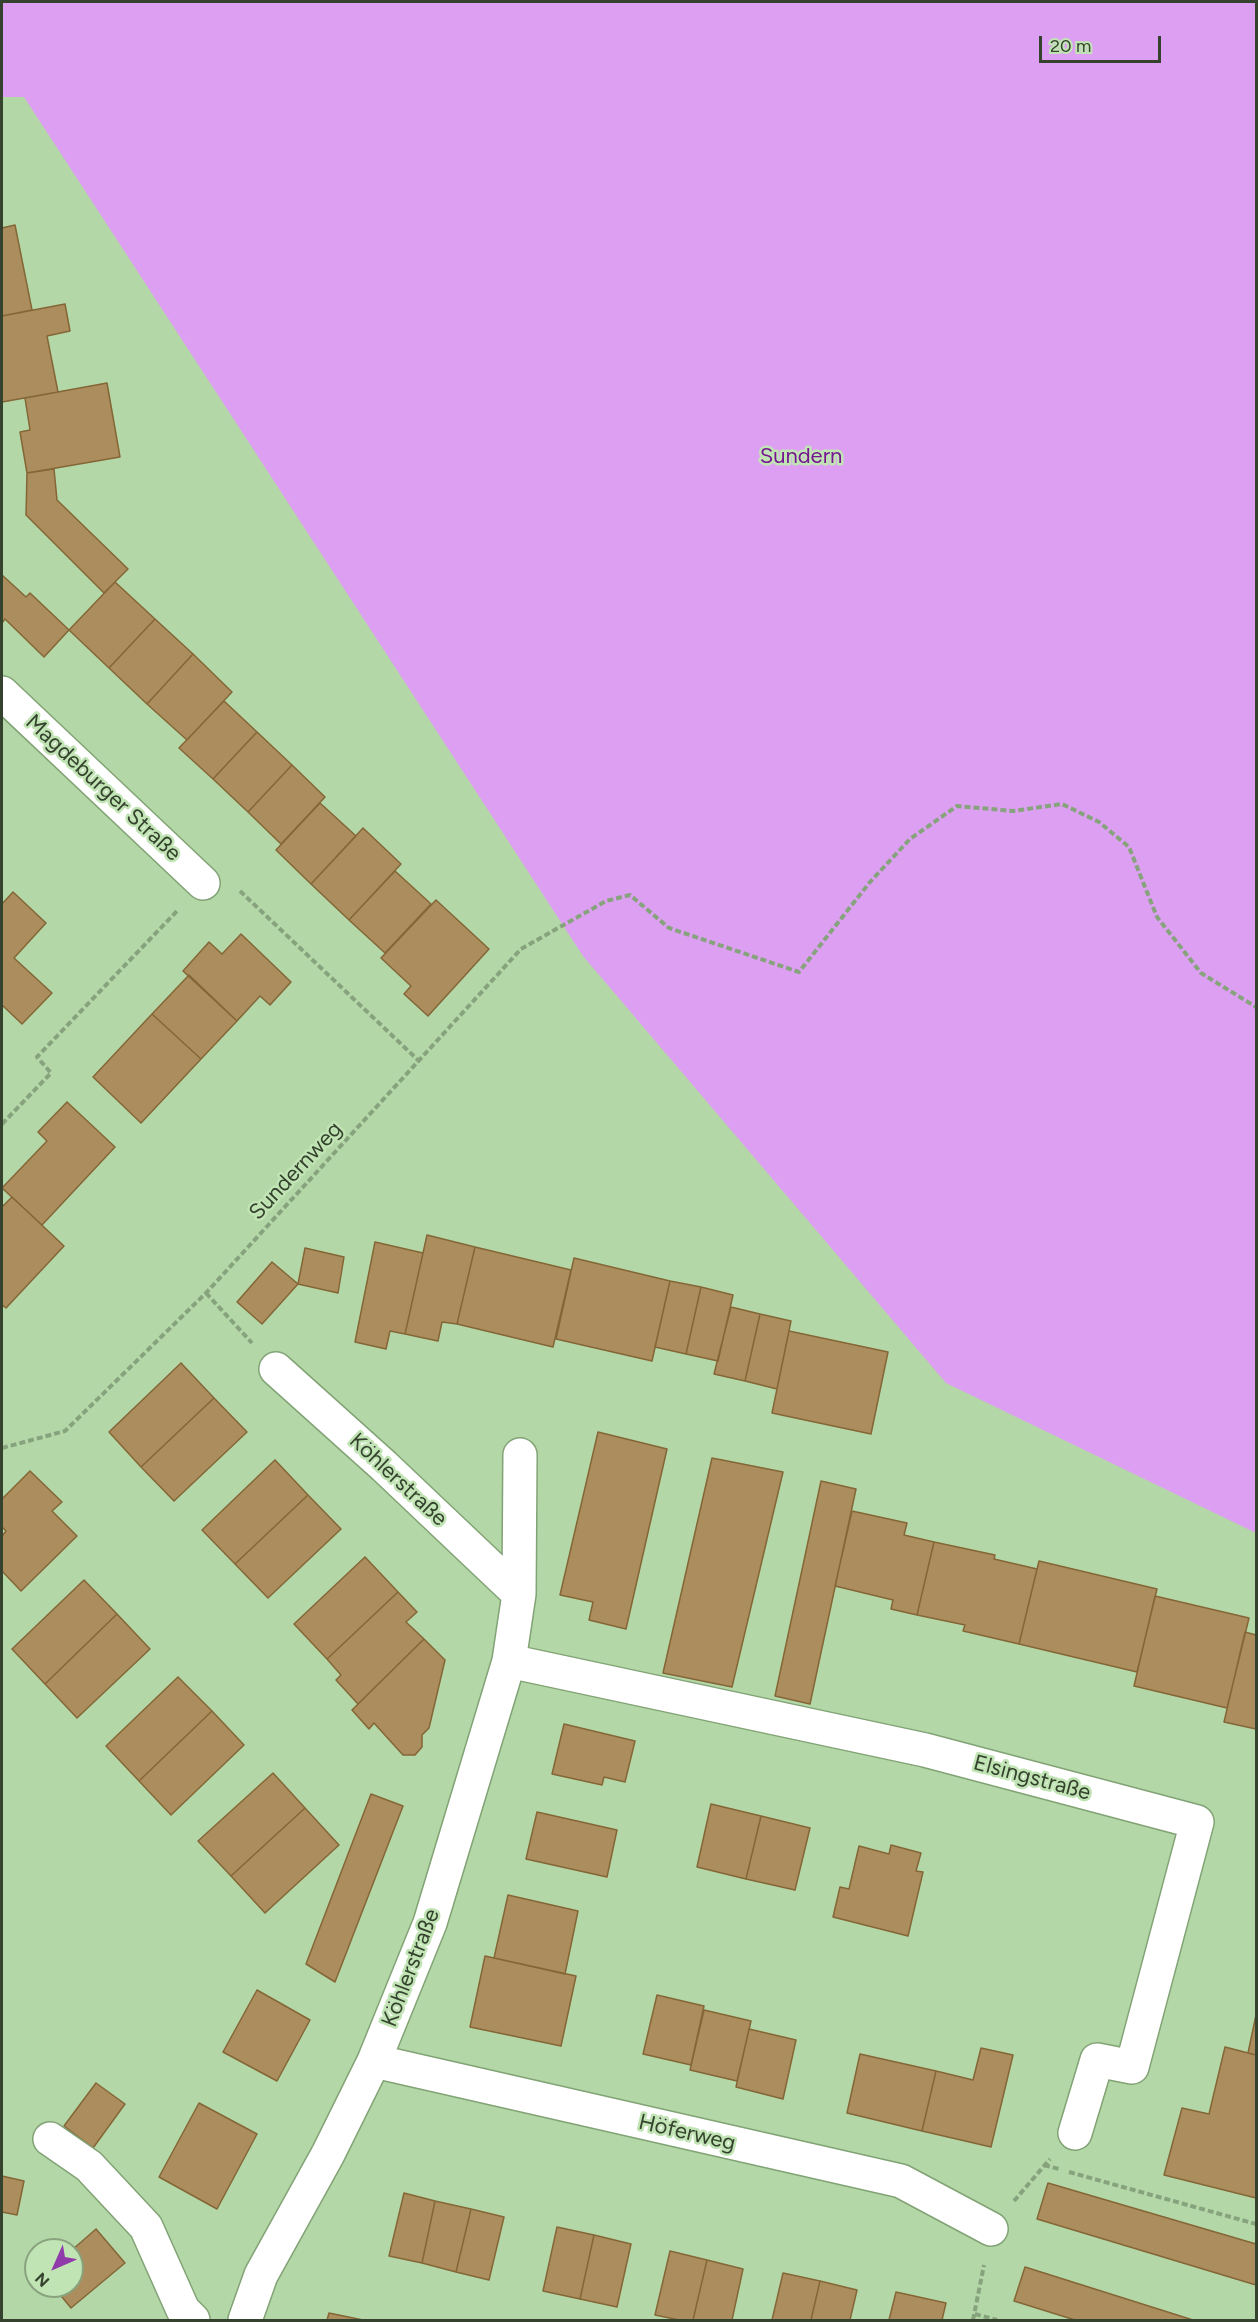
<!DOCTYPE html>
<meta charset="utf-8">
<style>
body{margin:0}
#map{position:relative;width:1258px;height:2322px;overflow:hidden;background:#b4d7a7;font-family:Figtree,sans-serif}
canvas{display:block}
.frame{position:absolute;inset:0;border:3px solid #34422e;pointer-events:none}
.north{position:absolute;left:24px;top:2238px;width:60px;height:60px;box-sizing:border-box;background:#c1e4b4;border:2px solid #89a37e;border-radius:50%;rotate:225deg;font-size:16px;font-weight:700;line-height:24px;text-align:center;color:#34422e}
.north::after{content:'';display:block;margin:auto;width:21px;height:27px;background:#8f3ba9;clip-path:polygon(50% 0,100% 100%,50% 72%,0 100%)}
.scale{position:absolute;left:1039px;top:36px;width:122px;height:27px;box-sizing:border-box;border:3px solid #34422e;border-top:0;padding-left:8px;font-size:18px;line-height:21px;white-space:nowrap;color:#34422e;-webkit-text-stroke:4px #c1e4b4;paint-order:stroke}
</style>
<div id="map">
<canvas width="1258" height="2322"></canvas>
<div class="frame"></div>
<div class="north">N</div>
<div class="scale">20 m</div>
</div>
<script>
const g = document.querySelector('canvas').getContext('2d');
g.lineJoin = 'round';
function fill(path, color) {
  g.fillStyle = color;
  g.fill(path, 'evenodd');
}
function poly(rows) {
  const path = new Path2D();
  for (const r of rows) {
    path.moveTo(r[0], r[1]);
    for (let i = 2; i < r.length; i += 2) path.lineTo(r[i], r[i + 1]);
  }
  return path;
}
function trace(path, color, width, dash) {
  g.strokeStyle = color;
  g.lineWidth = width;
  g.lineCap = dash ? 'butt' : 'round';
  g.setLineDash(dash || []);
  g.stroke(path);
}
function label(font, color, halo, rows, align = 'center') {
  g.font = font + ' Figtree,sans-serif';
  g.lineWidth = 5;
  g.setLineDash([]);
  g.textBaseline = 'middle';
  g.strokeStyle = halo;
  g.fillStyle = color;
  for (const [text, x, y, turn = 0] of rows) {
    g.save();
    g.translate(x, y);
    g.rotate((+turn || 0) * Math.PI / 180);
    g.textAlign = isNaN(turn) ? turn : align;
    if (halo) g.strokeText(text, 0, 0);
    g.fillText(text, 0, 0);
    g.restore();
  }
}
const green = poly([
 [2,2,1256,2,1256,1533,946,1383,583,956,24,97,2,97]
]);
const building = poly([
 [15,225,32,310,2,316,2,228,15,225],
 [65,304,70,331,47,336,58,392,2,402,2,316,65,304],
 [107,383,120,457,27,473,20,432,30,430,25,398,107,383],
 [54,469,57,500,128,569,104,593,26,515,27,473,54,469],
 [2,575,26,597,30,593,69,630,44,657,5,619,2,623,2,575],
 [115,582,155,619,109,668,69,630,115,582],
 [155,619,193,654,147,704,109,668,155,619],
 [193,654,232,692,187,740,147,704,193,654],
 [224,701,257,732,213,779,179,748,224,701],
 [257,732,292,765,248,812,213,779,257,732],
 [292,765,325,797,281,844,248,812,292,765],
 [320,803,356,836,311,884,276,850,320,803],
 [363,828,401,864,349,920,311,884,363,828],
 [395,871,431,904,385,953,349,920,395,871],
 [13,892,46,923,14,958,52,993,22,1024,2,1005,2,904,13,892],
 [436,900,489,949,428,1016,404,994,411,986,381,958,436,900],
 [241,934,291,982,270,1005,260,996,237,1021,183,971,209,942,222,954,241,934],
 [189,975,237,1021,201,1059,152,1014,189,975],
 [152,1014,201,1059,141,1123,93,1077,152,1014],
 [67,1102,115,1147,42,1225,2,1188,47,1141,38,1132,67,1102],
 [12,1197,64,1246,6,1308,2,1305,2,1207,12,1197],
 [427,1235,475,1247,457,1324,442,1322,438,1341,405,1334,427,1235],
 [375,1242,423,1253,405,1334,390,1331,386,1349,355,1342,375,1242],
 [475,1247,571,1270,553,1347,457,1324,475,1247],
 [305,1248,344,1257,338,1293,298,1284,305,1248],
 [574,1258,670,1281,652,1361,556,1339,574,1258],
 [272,1262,298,1284,262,1324,237,1302,272,1262],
 [670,1281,701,1287,686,1354,655,1347,670,1281],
 [701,1287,733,1295,718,1361,686,1354,701,1287],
 [731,1307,760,1314,745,1381,714,1374,731,1307],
 [760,1314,791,1321,777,1389,745,1381,760,1314],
 [789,1331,888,1352,871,1434,772,1413,789,1331],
 [181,1363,214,1398,141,1467,109,1432,181,1363],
 [214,1398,247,1432,174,1501,141,1467,214,1398],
 [598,1432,667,1449,626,1629,589,1620,593,1602,560,1595,598,1432],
 [712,1458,783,1472,732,1687,663,1673,712,1458],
 [275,1460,308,1495,235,1564,202,1530,275,1460],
 [30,1471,62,1502,52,1511,77,1536,21,1591,2,1571,2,1536,6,1531,2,1527,2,1499,30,1471],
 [821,1481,856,1489,810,1704,775,1696,821,1481],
 [308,1495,341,1529,268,1598,235,1564,308,1495],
 [852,1511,907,1523,904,1535,934,1542,917,1615,891,1609,893,1600,835,1586,852,1511],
 [934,1542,995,1555,994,1559,1037,1569,1019,1644,963,1631,965,1625,917,1615,934,1542],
 [365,1557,398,1592,327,1659,294,1624,365,1557],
 [1039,1561,1157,1589,1137,1672,1019,1644,1039,1561],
 [84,1580,117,1614,45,1684,12,1649,84,1580],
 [398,1592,417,1612,406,1622,424,1639,358,1704,336,1680,341,1675,327,1659,398,1592],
 [1155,1596,1249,1618,1227,1708,1134,1686,1155,1596],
 [117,1614,150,1649,77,1718,45,1684,117,1614],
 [1245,1632,1256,1635,1256,1729,1224,1722,1245,1632],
 [424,1639,445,1660,429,1728,422,1735,422,1747,415,1755,403,1755,374,1723,369,1729,352,1710,424,1639],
 [178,1677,212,1711,139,1781,106,1746,178,1677],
 [212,1711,244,1745,171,1815,139,1781,212,1711],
 [564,1724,635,1741,625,1782,604,1777,602,1785,552,1774,564,1724],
 [273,1773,305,1808,231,1876,198,1841,273,1773],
 [371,1794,403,1806,335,1982,306,1964,371,1794],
 [711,1804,761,1816,746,1879,697,1867,711,1804],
 [305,1808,339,1845,265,1913,231,1876,305,1808],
 [537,1812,617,1830,607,1877,526,1859,537,1812],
 [761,1816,810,1828,795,1890,746,1879,761,1816],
 [891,1845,921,1853,916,1871,923,1872,908,1936,833,1917,840,1887,849,1889,859,1846,889,1854,891,1845],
 [508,1895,578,1911,565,1974,494,1958,508,1895],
 [485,1956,576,1976,561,2046,470,2027,485,1956],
 [257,1990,310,2020,277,2081,223,2052,257,1990],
 [657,1995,704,2006,691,2065,643,2054,657,1995],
 [704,2010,751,2021,737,2081,690,2070,704,2010],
 [1256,2015,1256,2055,1248,2053,1256,2015],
 [749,2029,796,2040,783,2099,736,2087,749,2029],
 [1225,2047,1256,2055,1256,2198,1164,2175,1182,2108,1209,2114,1225,2047],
 [981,2048,1013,2055,991,2147,922,2131,936,2071,973,2080,981,2048],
 [860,2054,936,2071,922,2131,847,2113,860,2054],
 [96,2083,125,2104,93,2148,64,2126,96,2083],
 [199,2103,257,2134,217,2209,159,2177,199,2103],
 [2,2176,24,2181,17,2215,2,2212,2,2176],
 [1048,2183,1256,2244,1256,2285,1037,2219,1048,2183],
 [404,2193,435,2201,422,2263,389,2256,404,2193],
 [435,2201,471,2209,456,2272,422,2263,435,2201],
 [471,2209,504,2217,489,2280,456,2272,471,2209],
 [557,2227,594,2235,580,2299,543,2291,557,2227],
 [96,2229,125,2263,71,2308,53,2286,72,2286,72,2250,96,2229],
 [594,2235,631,2244,617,2307,580,2299,594,2235],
 [670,2251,707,2260,693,2320,679,2320,655,2315,670,2251],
 [707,2260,743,2269,732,2320,693,2320,707,2260],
 [1025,2267,1193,2320,1075,2320,1014,2301,1025,2267],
 [783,2273,820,2281,811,2320,772,2320,783,2273],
 [820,2281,857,2290,850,2320,811,2320,820,2281],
 [896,2292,946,2303,942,2320,889,2320,896,2292],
 [329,2313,363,2320,327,2320,329,2313]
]);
const path = poly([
 [240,891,420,1062],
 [2,1124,51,1073,37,1057,177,911],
 [206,1293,252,1343],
 [2,1448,65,1431,206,1293,521,949,606,901,630,895,669,928,799,972,870,882,910,839,957,806,1013,811,1062,804,1099,822,1129,847,1157,917,1201,973,1256,1007],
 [1044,2165,1059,2169],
 [1069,2172,1256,2224],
 [1014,2201,1050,2159],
 [975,2314,997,2320],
 [973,2320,984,2265]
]);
const minor = poly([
 [2,693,203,883],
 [276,1369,384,1466,519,1594],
 [509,1661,925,1750,1197,1822,1132,2067,1097,2060,1075,2133],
 [374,2061,901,2181,991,2229],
 [50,2139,89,2166,146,2227,183,2310,193,2320],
 [245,2320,261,2275,328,2154,374,2061,430,1923,509,1661,519,1594,520,1455]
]);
const parkNames = [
 ["Sundern",801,457]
];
const streetNames = [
 ["Magdeburger Straße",103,788,43],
 ["Sundernweg",296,1171,-47],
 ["Köhlerstraße",398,1480,43],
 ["Elsingstraße",1032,1778,15],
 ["Köhlerstraße",411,1968,-69],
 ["Höferweg",687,2133,13]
];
fill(green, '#dd9ff2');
fill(building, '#ac8d5d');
trace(building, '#846637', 1.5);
trace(minor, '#82a375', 36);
trace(path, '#87a37d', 4, [6, 3]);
trace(minor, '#fff', 33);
label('22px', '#771592', '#c1e4b4', parkNames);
label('22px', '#34422e', '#c1e4b4', streetNames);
</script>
